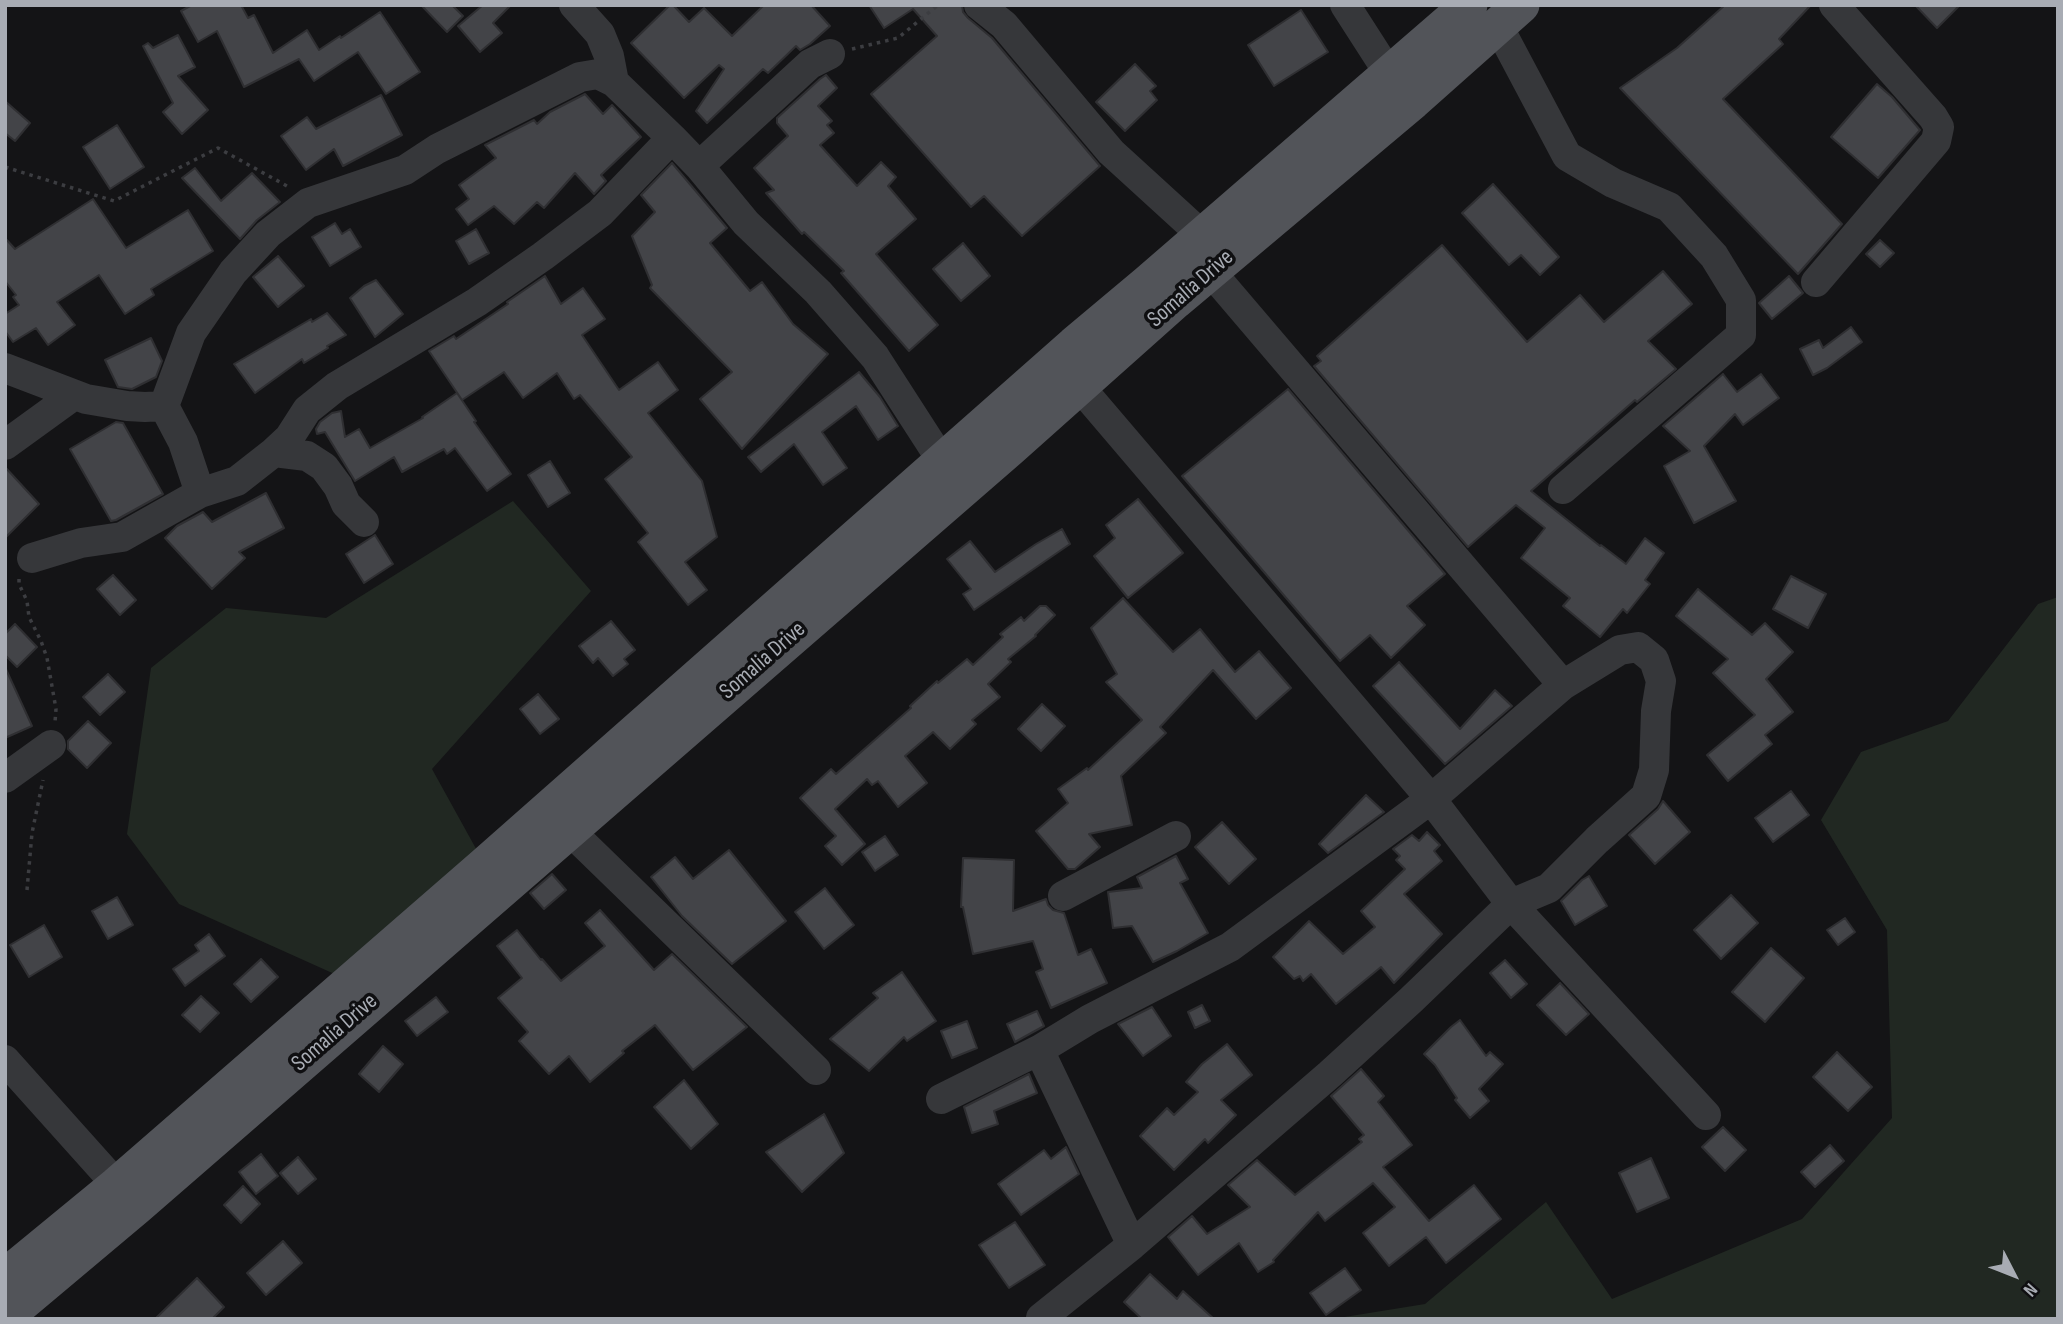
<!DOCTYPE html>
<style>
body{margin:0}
#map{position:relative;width:2063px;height:1324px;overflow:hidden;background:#141416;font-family:"Sofia Sans Condensed",sans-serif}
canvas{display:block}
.frame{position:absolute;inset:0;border:7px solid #a8acb4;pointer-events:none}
.north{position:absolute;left:1979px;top:1240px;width:70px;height:70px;-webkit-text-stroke:5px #0f0f11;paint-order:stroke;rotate:132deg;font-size:19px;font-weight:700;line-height:28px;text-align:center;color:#a8acb4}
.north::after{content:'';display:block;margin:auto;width:24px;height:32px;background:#a8acb4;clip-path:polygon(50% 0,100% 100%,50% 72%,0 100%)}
</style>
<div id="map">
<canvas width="2063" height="1324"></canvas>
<div class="frame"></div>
<div class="north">N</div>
</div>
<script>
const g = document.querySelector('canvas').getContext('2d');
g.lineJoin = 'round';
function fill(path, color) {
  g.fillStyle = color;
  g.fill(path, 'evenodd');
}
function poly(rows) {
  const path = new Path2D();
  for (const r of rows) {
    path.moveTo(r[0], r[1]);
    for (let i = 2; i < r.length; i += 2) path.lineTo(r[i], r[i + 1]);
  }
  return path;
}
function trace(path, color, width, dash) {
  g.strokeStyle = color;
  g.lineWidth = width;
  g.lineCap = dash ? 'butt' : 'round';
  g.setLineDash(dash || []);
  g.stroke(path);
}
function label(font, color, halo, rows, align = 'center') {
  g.font = font + ' "Sofia Sans Condensed",sans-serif';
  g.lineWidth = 7;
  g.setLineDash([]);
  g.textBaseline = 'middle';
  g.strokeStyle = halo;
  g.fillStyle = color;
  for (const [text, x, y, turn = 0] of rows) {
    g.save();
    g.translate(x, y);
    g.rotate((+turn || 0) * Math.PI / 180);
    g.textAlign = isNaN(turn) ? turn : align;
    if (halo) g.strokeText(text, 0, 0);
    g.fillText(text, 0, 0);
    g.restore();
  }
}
const green = poly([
 [513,501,591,591,432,769,485,865,350,981,179,904,127,834,151,668,226,608,326,618],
 [2058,597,2058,1319,1332,1319,1425,1304,1546,1202,1612,1299,1802,1219,1892,1118,1887,930,1821,820,1861,752,1948,721,2038,604]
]);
const building = poly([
 [192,5,241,5,248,18,254,15,273,53,307,30,319,50,340,36,341,38,380,12,420,72,386,94,358,52,314,81,299,59,244,87,217,31,198,42,181,11,192,5],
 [421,5,452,5,463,16,447,32,421,5],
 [483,5,511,5,493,23,502,33,480,52,458,26,483,5],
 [670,5,673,5,689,22,704,8,732,36,764,5,811,5,830,26,810,44,800,50,796,46,768,73,763,69,707,123,696,111,724,69,719,65,684,98,631,43,670,5],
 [869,5,962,5,963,12,968,18,992,38,1100,166,1022,236,984,196,971,207,871,94,937,36,913,9,884,28,869,5],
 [1725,5,1811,5,1779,39,1783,44,1723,99,1842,224,1798,274,1620,88,1677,48,1725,5],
 [1915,5,1960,5,1937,28,1915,5],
 [1301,10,1328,52,1274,86,1248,45,1301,10],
 [178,35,195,67,178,76,208,110,182,134,163,112,173,103,143,46,148,43,153,48,178,35],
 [1135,64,1156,86,1150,91,1157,100,1125,131,1096,102,1135,64],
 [826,75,837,88,818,106,832,121,827,125,834,133,820,145,857,186,881,162,896,177,888,186,916,219,876,254,938,325,909,351,841,273,844,271,804,232,802,234,766,193,774,190,754,168,788,136,777,123,777,118,820,79,826,75],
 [1877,84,1892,97,1920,130,1878,178,1831,137,1877,84],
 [585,94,603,114,612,105,641,137,601,175,606,181,594,194,575,173,544,208,537,202,514,224,494,206,468,225,456,209,469,199,459,185,496,158,485,145,534,120,537,124,550,112,585,94],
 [381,95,402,135,343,166,334,149,306,170,281,136,307,117,316,129,381,95],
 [5,101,30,123,15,141,5,133,5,101],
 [117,125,144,167,110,189,83,147,117,125],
 [672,163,727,228,710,243,750,291,762,282,793,324,828,354,742,449,700,399,732,372,650,288,652,285,632,236,655,212,641,195,672,163],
 [195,168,221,201,252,173,280,202,257,220,240,239,182,178,195,168],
 [1493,184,1559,257,1540,275,1521,255,1509,265,1462,213,1493,184],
 [93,199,126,248,188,210,213,251,151,289,154,295,125,314,99,275,57,302,75,325,48,345,36,328,13,342,5,331,5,314,19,305,13,297,16,295,5,281,5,238,15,249,93,199],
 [335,223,342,234,350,229,361,247,330,266,312,237,335,223],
 [476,229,489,253,469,264,456,241,476,229],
 [1880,240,1894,253,1880,267,1866,254,1880,240],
 [963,243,990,276,961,301,933,269,963,243],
 [1442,245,1527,342,1580,295,1604,322,1663,271,1692,304,1648,341,1676,369,1637,402,1635,400,1531,491,1600,546,1601,545,1626,564,1645,538,1664,553,1645,580,1650,584,1627,613,1623,609,1600,637,1563,606,1570,598,1521,558,1545,528,1516,505,1468,547,1314,366,1321,361,1317,356,1442,245],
 [278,256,304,286,278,307,253,277,278,256],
 [545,276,561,304,583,288,605,319,582,335,619,390,658,362,678,390,648,413,702,481,717,537,685,562,707,590,688,605,638,542,648,533,605,479,632,457,580,395,574,399,557,373,523,398,504,372,462,400,429,351,454,336,456,339,508,304,507,302,545,276],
 [1789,276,1803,293,1772,319,1759,303,1789,276],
 [376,280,403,314,375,337,350,298,364,286,376,280],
 [327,313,346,335,327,346,328,348,304,363,302,359,255,393,234,364,311,319,312,322,327,313],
 [1851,327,1862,342,1827,368,1813,375,1800,349,1819,340,1823,348,1851,327],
 [151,338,162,361,156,377,132,389,118,387,105,360,151,338],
 [859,372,880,397,898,426,878,440,856,406,822,432,847,468,823,485,794,444,761,472,748,457,859,372],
 [1723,374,1737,392,1761,374,1779,398,1743,425,1735,414,1704,446,1736,501,1694,523,1664,466,1690,451,1663,426,1723,374],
 [1288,389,1445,574,1407,606,1425,625,1391,658,1370,635,1340,661,1182,476,1288,389],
 [457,393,476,421,474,422,511,474,487,491,455,448,447,454,444,449,402,472,394,457,355,481,325,432,317,434,316,429,320,422,332,413,341,411,345,437,359,429,370,448,423,418,422,417,457,393],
 [116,422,123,423,163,494,116,520,111,521,70,449,116,422],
 [550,461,570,493,548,507,528,475,550,461],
 [5,467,39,504,5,538,5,467],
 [266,493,284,528,239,552,245,558,212,589,165,538,177,526,203,512,212,522,266,493],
 [1138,499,1183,553,1128,598,1094,556,1115,538,1106,525,1138,499],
 [1062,529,1070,544,974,610,963,594,971,589,947,559,970,541,995,572,1036,544,1062,529],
 [375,535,393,564,364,583,346,554,375,535],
 [113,575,136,600,120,615,97,589,113,575],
 [1791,576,1826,594,1808,628,1773,609,1791,576],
 [1698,589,1752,635,1765,623,1793,652,1766,679,1793,712,1765,735,1772,744,1728,781,1707,755,1755,715,1713,673,1728,659,1676,616,1698,589],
 [1123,598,1173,652,1200,629,1235,672,1259,651,1291,688,1256,719,1213,670,1160,727,1166,733,1121,776,1132,825,1089,834,1100,847,1075,869,1068,869,1036,831,1068,803,1058,789,1087,768,1088,770,1142,720,1106,682,1117,674,1091,628,1123,598],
 [1040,606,1046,606,1055,615,1035,635,1036,636,1008,659,1011,662,988,684,1000,697,972,720,976,724,950,749,933,732,905,756,927,783,898,807,878,781,872,785,867,779,835,809,865,844,842,865,825,846,836,836,800,798,831,769,836,774,911,708,910,706,937,681,938,683,967,659,973,665,1003,637,1000,634,1021,617,1024,621,1040,606],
 [611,621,635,650,624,659,628,664,613,676,598,658,593,663,579,646,611,621],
 [15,624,37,647,17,667,5,655,5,634,15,624],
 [1399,662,1460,729,1495,690,1512,706,1445,764,1373,686,1399,662],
 [5,667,32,726,5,738,5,667],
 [108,674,125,692,100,715,83,697,108,674],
 [538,694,559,719,540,734,520,709,538,694],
 [1042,704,1065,726,1041,751,1018,729,1042,704],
 [88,721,111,743,87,768,68,749,68,741,88,721],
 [1791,791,1809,815,1773,842,1755,818,1791,791],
 [1366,795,1384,812,1328,853,1319,844,1366,795],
 [1663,801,1690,832,1655,864,1629,835,1658,809,1663,801],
 [1222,822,1256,859,1229,884,1195,847,1222,822],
 [1427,832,1440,845,1434,851,1442,861,1404,894,1442,934,1394,983,1381,967,1336,1004,1311,974,1303,981,1300,976,1294,979,1273,957,1309,921,1343,954,1375,927,1361,911,1405,869,1396,860,1400,856,1393,849,1412,835,1419,841,1427,832],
 [885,836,898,855,875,871,862,852,885,836],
 [729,850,786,921,732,964,682,916,651,877,675,857,693,879,729,850],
 [1176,856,1188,879,1180,883,1208,933,1177,951,1153,962,1132,926,1113,928,1108,892,1142,888,1137,877,1176,856],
 [963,858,1014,860,1013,911,1046,899,1048,905,1053,910,1064,913,1078,955,1091,949,1107,983,1051,1008,1036,972,1043,969,1033,941,973,954,963,907,961,907,963,858],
 [552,874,566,890,544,909,530,893,552,874],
 [1589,876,1607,906,1575,925,1561,901,1582,880,1589,876],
 [825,888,854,925,824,949,795,912,825,888],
 [1731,895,1758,923,1721,959,1694,930,1731,895],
 [117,897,133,925,108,939,92,911,117,897],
 [600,910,654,970,672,954,747,1027,693,1070,655,1025,622,1051,624,1053,590,1082,569,1056,549,1074,519,1041,528,1032,498,998,522,978,497,946,517,930,541,960,542,959,561,981,605,946,585,923,600,910],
 [1845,918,1855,932,1838,945,1827,930,1845,918],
 [44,925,62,957,29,977,10,945,44,925],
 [209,934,225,956,185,986,173,969,199,951,195,945,209,934],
 [1771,948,1804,978,1765,1022,1732,992,1771,948],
 [261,959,278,977,251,1002,234,984,261,959],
 [1505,960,1527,984,1511,998,1490,973,1505,960],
 [902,972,936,1021,907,1041,904,1037,869,1071,830,1039,878,998,873,993,902,972],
 [1560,983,1589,1014,1566,1035,1537,1005,1560,983],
 [201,996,219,1013,200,1032,182,1015,201,996],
 [436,997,448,1012,417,1036,405,1021,436,997],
 [1202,1005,1210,1021,1195,1028,1188,1012,1202,1005],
 [1152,1007,1171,1036,1143,1056,1118,1024,1152,1007],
 [1037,1011,1044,1026,1015,1042,1007,1024,1037,1011],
 [1460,1020,1486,1056,1490,1052,1503,1064,1479,1089,1489,1101,1470,1118,1455,1100,1457,1098,1435,1065,1424,1054,1451,1027,1460,1020],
 [967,1021,977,1048,952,1058,941,1031,967,1021],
 [1227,1044,1252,1075,1221,1100,1236,1115,1208,1143,1205,1139,1174,1170,1140,1136,1167,1108,1174,1115,1198,1092,1186,1082,1202,1064,1227,1044],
 [383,1046,403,1064,379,1092,359,1074,383,1046],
 [1837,1052,1872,1087,1848,1111,1813,1077,1837,1052],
 [1361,1069,1384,1096,1378,1102,1412,1145,1383,1167,1429,1221,1474,1185,1501,1219,1446,1263,1426,1237,1389,1266,1363,1233,1395,1207,1373,1183,1325,1221,1318,1212,1273,1260,1274,1262,1258,1272,1239,1243,1198,1275,1168,1237,1192,1216,1207,1234,1250,1207,1228,1185,1257,1160,1295,1195,1362,1142,1359,1139,1364,1135,1331,1096,1361,1069],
 [1029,1074,1037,1093,994,1111,998,1124,972,1133,964,1107,1029,1074],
 [684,1080,718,1124,691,1149,654,1107,684,1080],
 [824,1114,844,1153,802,1192,766,1152,824,1114],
 [1723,1127,1746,1150,1725,1171,1702,1147,1723,1127],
 [1830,1145,1844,1161,1815,1187,1801,1172,1830,1145],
 [1066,1147,1079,1174,1021,1215,998,1184,1044,1150,1051,1159,1066,1147],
 [261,1154,278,1176,256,1194,239,1172,261,1154],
 [298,1157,316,1179,298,1194,280,1173,298,1157],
 [1651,1158,1669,1198,1637,1212,1619,1173,1651,1158],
 [243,1186,260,1204,241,1223,224,1205,243,1186],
 [1015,1222,1045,1265,1009,1288,979,1245,1015,1222],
 [283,1241,302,1263,266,1295,247,1273,283,1241],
 [1345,1268,1361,1290,1326,1315,1310,1293,1345,1268],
 [1150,1274,1177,1299,1183,1291,1214,1319,1142,1319,1124,1302,1150,1274],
 [197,1278,224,1307,212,1319,155,1319,197,1278]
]);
const path = poly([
 [852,49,898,38,938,5],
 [5,167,114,201,218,148,287,186],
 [19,579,19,584,27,601,29,617,41,641,47,658,56,709,55,722],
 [27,890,32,833,43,780]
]);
const minor = poly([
 [574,5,600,34,609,56,614,82],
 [979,5,1004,25,1111,152,1203,236,1217,251],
 [1345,5,1390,75],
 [1498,26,1567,156,1613,183,1669,207,1714,256,1741,300,1741,335,1563,489],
 [699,166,810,64,830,54],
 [1211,272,1563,685],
 [1816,282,1936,141,1939,127,1933,117,1834,5],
 [5,368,86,399,127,406,145,407,164,406],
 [1079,386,1431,799,1511,904,1706,1115],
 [5,445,74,395],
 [274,452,289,438,307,410,337,386,477,302,543,256,600,213,672,138],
 [200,493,237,481,274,452,307,456,324,467,338,486,346,504,364,522],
 [32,558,81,543,122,537,200,493,183,442,164,406,191,333,233,272,268,234,308,203,405,170,437,149,580,77,598,74,614,82,672,138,699,166,746,223,818,292,875,357,942,461],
 [5,778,51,745],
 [569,830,816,1070],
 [1063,896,1176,836],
 [1039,1050,1132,1245],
 [5,1060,117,1185],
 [941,1099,1039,1050,1090,1019,1230,947,1431,799,1563,685,1620,650,1638,647,1654,660,1661,681,1656,711,1654,770,1646,796,1597,840,1549,888,1511,904,1411,1000,1330,1074,1132,1245,1041,1318]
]);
const major = poly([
 [5,1277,117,1185,485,865,1074,345,1148,283,1469,5],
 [5,1317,137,1206,1010,448,1175,301,1413,101,1521,5]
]);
const streetNames = [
 ["Somalia Drive",1191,289,-41],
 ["Somalia Drive",763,661,-41],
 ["Somalia Drive",335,1033,-41]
];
fill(green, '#212822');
fill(building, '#434448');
trace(building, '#2f2f32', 2);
trace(path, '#3c3d41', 3.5, [3.5, 5]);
trace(minor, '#36373a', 30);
trace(major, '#525459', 37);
label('23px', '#a8acb4', '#0f0f11', streetNames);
</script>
